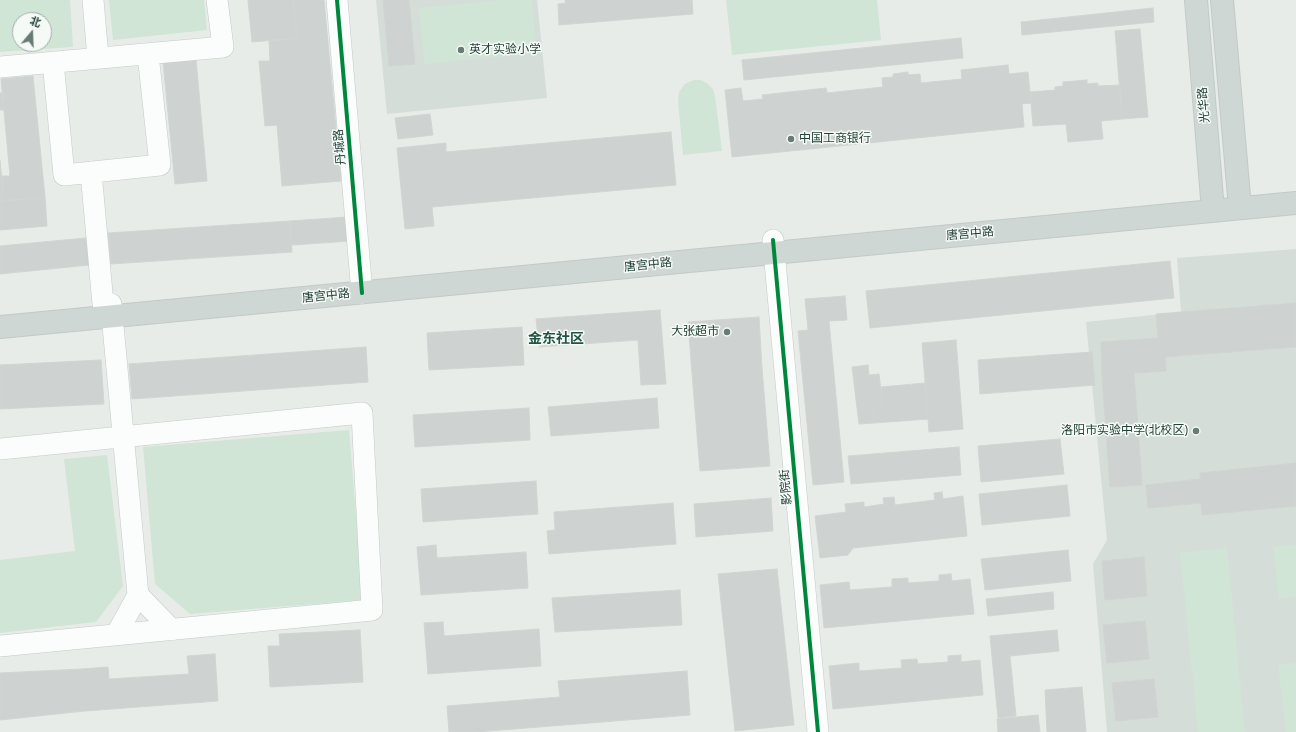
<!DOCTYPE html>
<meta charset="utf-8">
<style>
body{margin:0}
#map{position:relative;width:1296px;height:732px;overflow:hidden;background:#e7ece9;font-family:"Open Sans","Noto Sans SC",sans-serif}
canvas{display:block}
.north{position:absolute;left:12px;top:12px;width:40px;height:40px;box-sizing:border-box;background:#f5faf7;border:1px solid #a1b0aa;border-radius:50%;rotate:19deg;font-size:11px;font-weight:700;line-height:16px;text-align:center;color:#234037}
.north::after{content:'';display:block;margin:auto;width:14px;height:18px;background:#687c75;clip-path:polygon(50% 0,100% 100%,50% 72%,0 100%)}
</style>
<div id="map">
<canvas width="1296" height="732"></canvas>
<div class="north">北</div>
</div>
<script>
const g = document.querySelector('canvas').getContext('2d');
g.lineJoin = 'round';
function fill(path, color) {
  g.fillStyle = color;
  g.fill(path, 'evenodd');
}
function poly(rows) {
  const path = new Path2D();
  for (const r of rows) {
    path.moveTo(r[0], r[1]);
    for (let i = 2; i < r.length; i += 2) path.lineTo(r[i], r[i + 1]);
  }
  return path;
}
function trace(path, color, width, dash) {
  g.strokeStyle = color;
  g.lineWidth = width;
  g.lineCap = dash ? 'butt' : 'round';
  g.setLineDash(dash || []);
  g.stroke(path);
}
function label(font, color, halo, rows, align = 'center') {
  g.font = font + ' "Open Sans","Noto Sans SC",sans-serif';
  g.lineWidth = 3;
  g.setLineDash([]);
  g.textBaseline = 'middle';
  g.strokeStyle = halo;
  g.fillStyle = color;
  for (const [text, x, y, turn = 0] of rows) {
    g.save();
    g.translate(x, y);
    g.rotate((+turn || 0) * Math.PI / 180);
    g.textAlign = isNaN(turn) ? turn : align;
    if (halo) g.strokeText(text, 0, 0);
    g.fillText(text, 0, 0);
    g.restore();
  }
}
const built = poly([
 [376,0,537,0,547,98,387,114],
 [1296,249,1296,732,1107,732,1093,564,1107,540,1086,322,1181,312,1177,258]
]);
const green = poly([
 [0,0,70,0,73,47,0,52],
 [20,20,44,20,44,44,20,44],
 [109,0,204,0,207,30,113,40],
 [504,0,532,0,537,53,424,64,419,8],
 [726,0,877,0,881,40,732,55],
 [694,80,701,80,708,84,713,89,715,96,722,151,683,155,678,101,679,92,685,84],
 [349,430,363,600,190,614,155,584,143,447],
 [107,455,123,586,96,622,0,633,0,560,75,551,64,459],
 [1296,545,1296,597,1279,599,1273,547],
 [1227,548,1245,732,1198,732,1180,553],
 [1296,663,1296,732,1286,732,1278,664]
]);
const building = poly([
 [248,0,293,0,297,38,252,42,248,0],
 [293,0,324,0,341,181,282,186,277,125,265,126,259,61,270,61,269,41,297,38,293,0],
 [383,0,409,0,415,64,389,66,383,0],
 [565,0,692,0,693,14,559,25,558,4,566,3,565,0],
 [1153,8,1154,22,1022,35,1021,22,1153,8],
 [1140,29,1148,117,1122,119,1115,31,1140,29],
 [961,38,963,58,744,80,742,60,961,38],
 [196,59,207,181,175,184,163,62,196,59],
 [1008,65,1009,74,1028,72,1031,103,1022,104,1024,127,732,157,725,90,741,88,743,101,763,99,762,95,826,88,827,93,883,87,882,78,893,77,893,74,908,72,908,75,920,74,921,83,962,79,961,70,1008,65],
 [33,76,45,197,4,201,2,176,10,176,1,79,33,76],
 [1087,80,1087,84,1098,83,1098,86,1120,85,1122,119,1101,121,1103,139,1068,142,1066,124,1033,126,1030,92,1055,90,1055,87,1063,86,1063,82,1087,80],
 [0,93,3,93,4,110,0,110,0,93],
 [430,114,433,135,398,139,395,118,430,114],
 [671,132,676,185,432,207,434,226,405,229,397,148,446,143,446,152,671,132],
 [0,161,4,201,0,201,0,161],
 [45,197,47,226,0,230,0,201,45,197],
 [348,217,350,241,292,245,290,221,348,217],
 [290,221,292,252,111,264,108,233,290,221],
 [86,238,89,265,0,274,0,246,86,238],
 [1170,261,1174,298,870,328,866,291,1170,261],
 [845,296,847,320,829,321,844,482,813,485,798,331,808,330,805,299,845,296],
 [1296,303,1296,347,1165,357,1166,371,1102,375,1101,342,1158,338,1156,314,1296,303],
 [660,310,666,384,641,385,638,340,539,347,536,319,660,310],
 [759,317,762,368,692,373,688,322,759,317],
 [522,327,524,365,429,370,427,333,522,327],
 [956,340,963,429,929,432,922,343,956,340],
 [366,347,368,382,132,399,129,364,366,347],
 [1092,352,1095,385,980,394,978,360,1092,352],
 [101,360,104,404,0,409,0,365,101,360],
 [868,365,869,375,879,374,883,407,872,408,874,423,859,424,852,367,868,365],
 [762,368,770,466,700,471,692,373,762,368],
 [1134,373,1142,485,1110,487,1102,375,1134,373],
 [925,383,928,419,874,423,872,408,883,407,881,387,925,383],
 [657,398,659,428,551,436,548,407,657,398],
 [529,408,530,440,415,447,413,415,529,408],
 [1060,439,1064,474,981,482,978,446,1060,439],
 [959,447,961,475,851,484,848,456,959,447],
 [1296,463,1296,506,1202,515,1201,503,1148,508,1146,485,1200,479,1200,473,1296,463],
 [536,481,538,514,423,522,421,489,536,481],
 [1067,485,1070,516,982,525,979,494,1067,485],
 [942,492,943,499,963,496,967,536,853,548,848,555,820,558,815,516,846,512,845,504,864,502,864,507,884,504,883,498,894,497,895,505,935,500,934,493,942,492],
 [771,498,773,531,696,537,694,504,771,498],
 [673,503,676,544,549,554,547,531,555,530,554,512,673,503],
 [436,545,437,558,526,552,528,588,421,595,417,547,436,545],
 [1068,550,1071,581,985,590,981,559,1068,550],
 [1144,557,1147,596,1105,600,1102,561,1144,557],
 [777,569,794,725,735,731,718,574,777,569],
 [951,574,952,581,970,579,974,614,824,628,820,585,849,582,850,590,892,587,892,579,908,578,908,583,939,581,939,575,951,574],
 [680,590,682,625,555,632,552,598,680,590],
 [1053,592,1054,609,988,616,986,599,1053,592],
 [1145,621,1149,659,1107,663,1103,625,1145,621],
 [443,622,444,636,539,629,541,666,428,674,424,623,443,622],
 [360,630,363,682,270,687,268,646,280,646,279,634,360,630],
 [1057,630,1059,651,1010,656,1016,716,998,718,990,636,1057,630],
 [215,654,218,701,85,711,82,669,108,667,109,679,189,674,187,656,215,654],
 [961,655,961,662,980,660,983,695,833,709,829,666,859,663,859,671,902,668,901,660,917,659,918,664,948,662,948,656,961,655],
 [82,669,85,711,0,720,0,673,82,669],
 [687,671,690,715,476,732,449,732,447,706,560,697,558,681,687,671],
 [1154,679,1158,717,1116,721,1112,683,1154,679],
 [1082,687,1086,732,1047,732,1045,690,1082,687],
 [1038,715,1040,732,998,732,997,719,1038,715]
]);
const minor = poly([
 [93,0,98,58],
 [337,0,362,293],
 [53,62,64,175,160,165,148,54],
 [0,67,223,47,217,0],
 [91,172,103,304],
 [773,240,818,732],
 [111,304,138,595,116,635],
 [0,449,362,413,372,610,0,646],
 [138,595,172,630]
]);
const major = poly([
 [1196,0,1213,211],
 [1222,0,1240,208],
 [0,327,1296,203]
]);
const cycleway = poly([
 [337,0,362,293],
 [773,240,818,732]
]);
const markers = [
 [461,50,4,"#687c75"],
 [791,139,4,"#687c75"],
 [727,332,4,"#687c75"],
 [1196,431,4,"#687c75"]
];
const poiNames = [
 ["英才实验小学",469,50],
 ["中国工商银行",799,139],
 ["大张超市",719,332,"right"],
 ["洛阳市实验中学(北校区)",1188,431,"right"]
];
const streetNames = [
 ["光华路",1204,105,-95],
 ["丹城路",340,147,-95],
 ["唐宫中路",970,234,-5],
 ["唐宫中路",648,265,-6],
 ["唐宫中路",326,296,-6],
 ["影院街",786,487,-95]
];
const quarterNames = [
 ["金东社区",556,339]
];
fill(built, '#d5ddd9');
fill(green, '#d0e5d5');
fill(building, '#ced3d1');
trace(building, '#d0d5d2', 1);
trace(minor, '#c4c9c6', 22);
trace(major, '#c2cac7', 24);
trace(minor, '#fbfcfc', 21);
trace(major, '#cfd7d4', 22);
trace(cycleway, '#00873e', 4);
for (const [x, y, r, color] of markers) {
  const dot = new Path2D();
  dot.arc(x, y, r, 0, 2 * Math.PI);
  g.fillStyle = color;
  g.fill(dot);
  trace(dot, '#f5faf7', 1.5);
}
label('12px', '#234037', '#f5faf7', poiNames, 'left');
label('12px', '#234037', '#f5faf7', streetNames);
label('bold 14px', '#1f5343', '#f5faf7', quarterNames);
</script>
